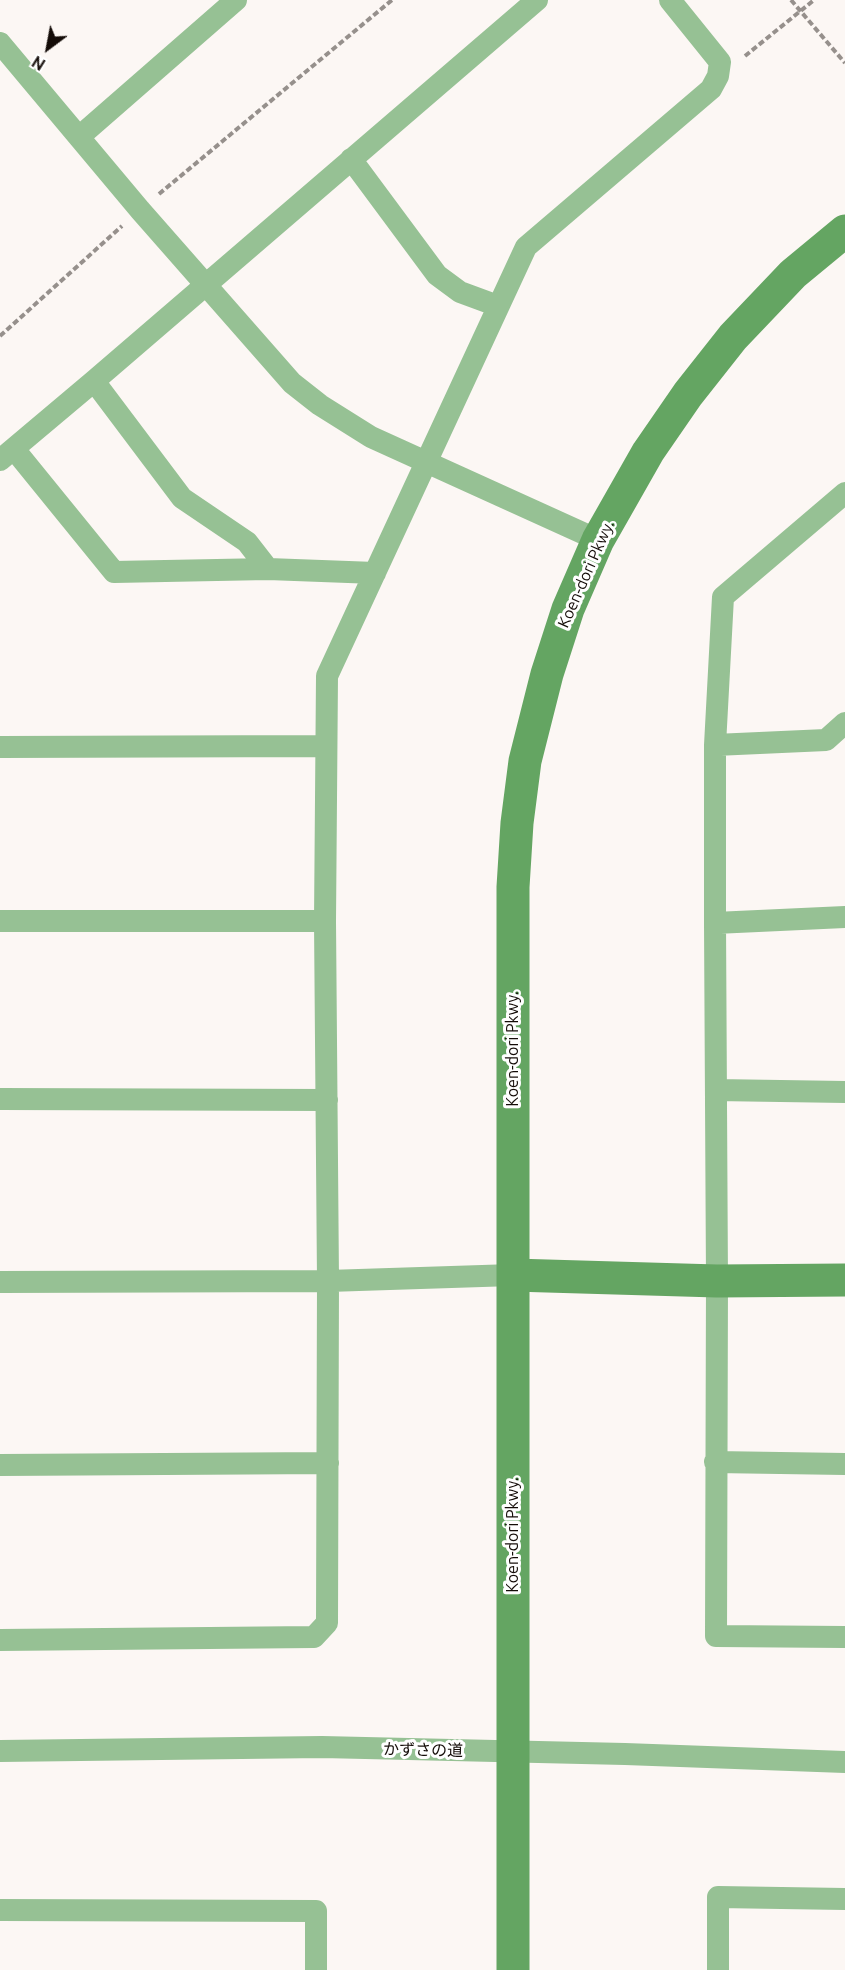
<!DOCTYPE html>
<meta charset="utf-8">
<style>
body{margin:0}
#map{position:relative;width:845px;height:1970px;overflow:hidden;background:#fcf7f4;font-family:Ubuntu,sans-serif}
canvas{display:block}
.north{position:absolute;left:18px;top:18px;width:60px;height:60px;-webkit-text-stroke:4px #fff;paint-order:stroke;rotate:212deg;font-size:16px;font-weight:700;line-height:24px;text-align:center;color:#140c08}
.north::after{content:'';display:block;margin:auto;width:21px;height:27px;background:#140c08;clip-path:polygon(50% 0,100% 100%,50% 72%,0 100%)}
</style>
<div id="map">
<canvas width="845" height="1970"></canvas>
<div class="north">N</div>
</div>
<script>
const g = document.querySelector('canvas').getContext('2d');
g.lineJoin = 'round';
function poly(rows) {
  const path = new Path2D();
  for (const r of rows) {
    path.moveTo(r[0], r[1]);
    for (let i = 2; i < r.length; i += 2) path.lineTo(r[i], r[i + 1]);
  }
  return path;
}
function trace(path, color, width, dash) {
  g.strokeStyle = color;
  g.lineWidth = width;
  g.lineCap = dash ? 'butt' : 'round';
  g.setLineDash(dash || []);
  g.stroke(path);
}
function label(font, color, halo, rows, align = 'center') {
  g.font = font + ' Ubuntu,"Noto Sans JP",sans-serif';
  g.lineWidth = 6;
  g.setLineDash([]);
  g.textBaseline = 'middle';
  g.strokeStyle = halo;
  g.fillStyle = color;
  for (const [text, x, y, turn = 0] of rows) {
    g.save();
    g.translate(x, y);
    g.rotate((+turn || 0) * Math.PI / 180);
    g.textAlign = isNaN(turn) ? turn : align;
    if (halo) g.strokeText(text, 0, 0);
    g.fillText(text, 0, 0);
    g.restore();
  }
}
const path = poly([
 [791,0,845,63],
 [745,56,814,0],
 [159,194,392,0],
 [0,336,122,226]
]);
const street = poly([
 [0,43,140,210,292,383,320,405,371,437,598,540],
 [79,137,236,0],
 [351,159,437,275,460,292,498,306],
 [94,381,182,498,247,542,268,569],
 [14,449,114,572,268,569,375,573],
 [0,460,94,381,537,0],
 [845,493,723,597,715,745,715,923,717,1281,716,1636,845,1637],
 [715,745,826,740,845,723],
 [0,747,326,746],
 [0,921,325,921],
 [715,923,845,917],
 [716,1090,845,1092],
 [0,1099,327,1100],
 [0,1282,328,1281,513,1275],
 [715,1462,845,1464],
 [0,1465,328,1463],
 [0,1640,314,1637,327,1623,328,1281,325,921,327,676,526,247,711,89,718,76,720,62,670,0],
 [0,1751,322,1747,625,1754,845,1762],
 [0,1910,316,1911,316,1970],
 [718,1970,718,1897,845,1899]
]);
const secondary = poly([
 [513,1275,717,1281,845,1280],
 [513,1970,513,887,517,823,525,761,547,674,568,609,598,540,648,452,688,394,733,337,793,274,845,231]
]);
const streetNames = [
 ["Koen-dori Pkwy.",586,574,-66],
 ["Koen-dori Pkwy.",513,1049,-90],
 ["Koen-dori Pkwy.",513,1535,-90],
 ["かずさの道",423,1750,1]
];
trace(path, '#96908c', 4, [6, 3]);
trace(street, '#96c194', 22);
trace(secondary, '#64a562', 33);
label('16px', '#140c08', '#fff', streetNames);
</script>
